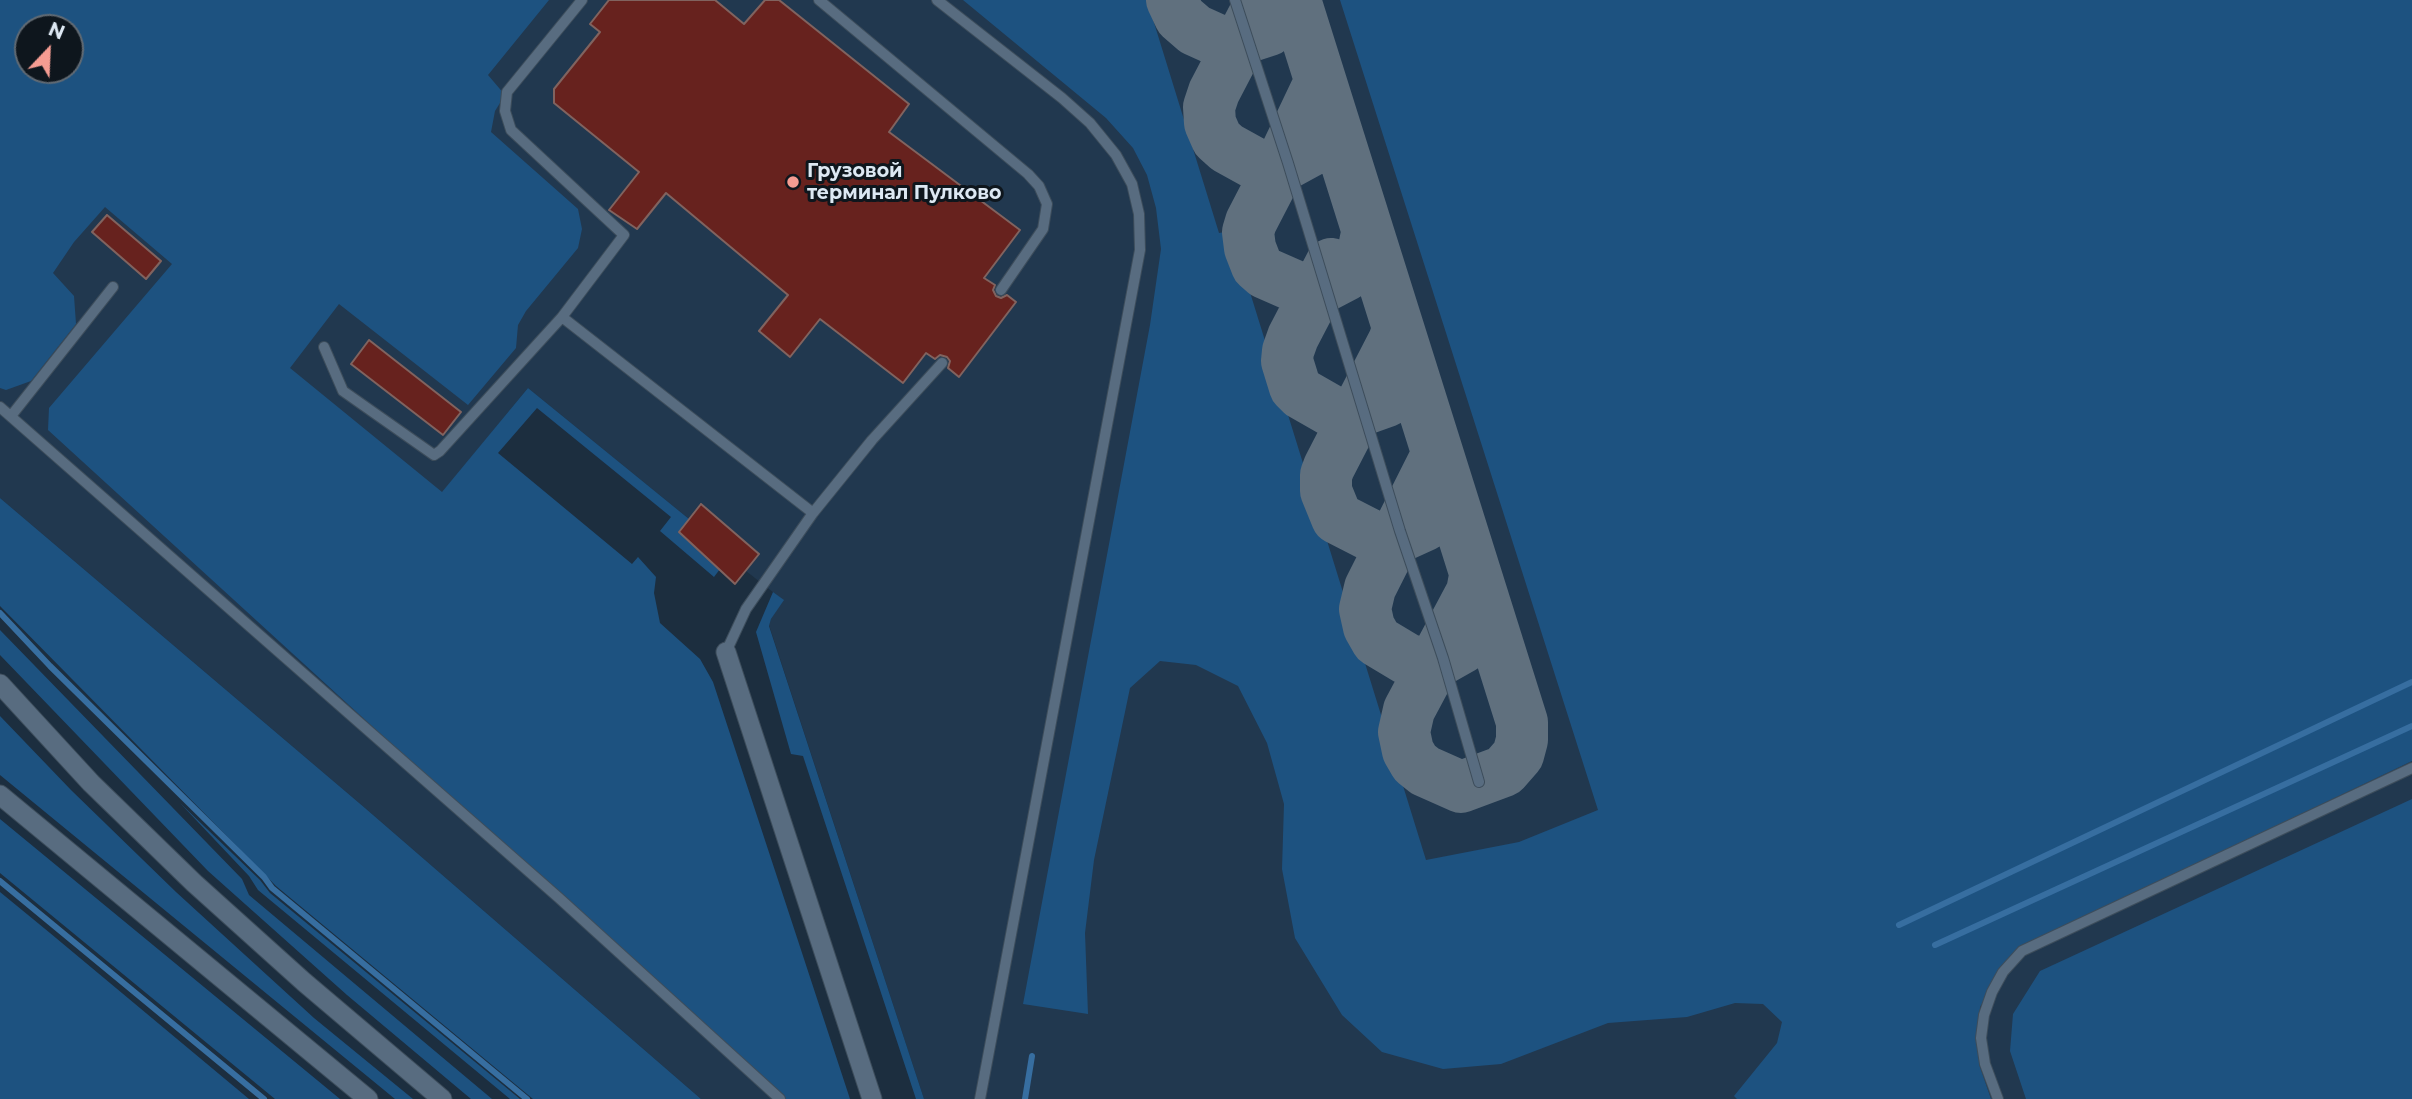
<!DOCTYPE html>
<meta charset="utf-8">
<style>
body{margin:0}
#map{position:relative;width:2412px;height:1099px;overflow:hidden;background:#1c2e3f;font-family:Montserrat,sans-serif}
canvas{display:block}
.north{position:absolute;left:14px;top:14px;width:70px;height:70px;box-sizing:border-box;background:#0e161d;border:2px solid #616a73;border-radius:50%;rotate:23deg;font-size:19px;font-weight:700;line-height:28px;text-align:center;color:#dde8f3}
.north::after{content:'';display:block;margin:auto;width:24px;height:32px;background:#f59c92;clip-path:polygon(50% 0,100% 100%,50% 72%,0 100%)}
</style>
<div id="map">
<canvas width="2412" height="1099"></canvas>
<div class="north">N</div>
</div>
<script>
const g = document.querySelector('canvas').getContext('2d');
g.lineJoin = 'round';
function fill(path, color) {
  g.fillStyle = color;
  g.fill(path, 'evenodd');
}
function poly(rows) {
  const path = new Path2D();
  for (const r of rows) {
    path.moveTo(r[0], r[1]);
    for (let i = 2; i < r.length; i += 2) path.lineTo(r[i], r[i + 1]);
  }
  return path;
}
function trace(path, color, width, dash) {
  g.strokeStyle = color;
  g.lineWidth = width;
  g.lineCap = dash ? 'butt' : 'round';
  g.setLineDash(dash || []);
  g.stroke(path);
}
function label(font, color, halo, rows, align = 'center') {
  g.font = font + ' Montserrat,sans-serif';
  g.lineWidth = 6;
  g.setLineDash([]);
  g.textBaseline = 'middle';
  g.strokeStyle = halo;
  g.fillStyle = color;
  for (const [text, x, y, turn = 0] of rows) {
    g.save();
    g.translate(x, y);
    g.rotate((+turn || 0) * Math.PI / 180);
    g.textAlign = isNaN(turn) ? turn : align;
    if (halo) g.strokeText(text, 0, 0);
    g.fillText(text, 0, 0);
    g.restore();
  }
}
const built = poly([
 [0,0,2412,0,2412,1099,924,1099,769,625,771,619,783,600,746,571,758,553,702,505,689,519,528,388,442,493,815,1099,701,1099,365,808,0,498],
 [28,28,70,28,70,70,28,70]
]);
const green = poly([
 [0,0,549,0,488,75,505,95,495,111,491,132,578,209,582,229,578,248,526,311,518,325,516,348,468,405,339,304,290,368,442,492,528,388,689,519,679,532,720,569,714,577,660,531,671,517,537,408,498,453,632,564,638,557,656,577,654,593,660,623,700,659,713,682,850,1099,780,1099,48,430,49,408,172,264,105,207,74,242,53,273,74,296,76,324,31,381,6,390,0,388],
 [28,28,70,28,70,70,28,70],
 [963,0,1147,0,1219,233,1231,231,1426,860,1519,842,1598,810,1340,0,2412,0,2412,761,2015,951,1980,1007,1979,1064,1991,1099,1737,1099,1734,1096,1777,1043,1782,1022,1763,1004,1735,1003,1687,1017,1608,1023,1501,1064,1443,1069,1382,1052,1342,1015,1295,938,1282,869,1284,804,1267,743,1238,686,1196,665,1160,661,1130,688,1094,860,1085,933,1088,1014,1023,1004,1150,325,1161,249,1156,208,1147,175,1133,148,1106,118],
 [0,498,365,808,701,1099,533,1099,276,886,0,606],
 [773,592,784,600,771,619,769,626,924,1099,916,1099,803,756,791,754,756,632],
 [0,630,242,879,249,895,492,1099,471,1099,347,995,208,871,0,655],
 [0,716,71,790,176,892,314,1018,413,1099,395,1099,0,775],
 [2412,799,2412,1099,2026,1099,2010,1051,2013,1014,2040,971],
 [180,803,260,880,270,893,520,1099,510,1099,258,890,249,876],
 [0,819,340,1099,275,1099,0,873],
 [0,892,50,933,249,1099,0,1099]
]);
const stream = poly([
 [0,613,50,666,264,877,272,888,527,1099],
 [0,881,264,1099],
 [1899,925,2412,682],
 [1935,945,2412,726],
 [1025,1099,1032,1056]
]);
const taxiway = poly([
 [1172,0,1180,17,1195,30,1226,44,1269,30],
 [1262,0,1214,92,1209,107,1210,123,1217,139,1227,148,1265,169,1288,163,1310,151],
 [1295,0,1522,722,1522,740,1518,755,1504,771,1461,787,1425,771,1415,763,1408,751,1404,732,1409,710,1472,592,1475,576],
 [1320,82,1281,164,1251,222,1248,232,1250,248,1257,266,1265,273,1306,291,1325,286,1346,275,1355,268,1362,258,1367,233],
 [1331,264,1293,337,1288,351,1287,361,1295,387,1302,394,1337,414,1345,416,1387,401],
 [1398,329,1394,341,1329,467,1326,475,1326,491,1337,518,1380,540,1403,535,1425,525],
 [1437,455,1370,588,1365,609,1369,627,1377,641,1407,659,1420,663,1440,660,1463,647]
]);
const building = poly([
 [609,0,715,0,744,24,765,0,779,0,909,104,889,132,1020,230,984,278,995,285,993,290,996,296,1001,298,1007,295,1016,302,959,377,948,368,950,361,947,357,940,355,935,359,926,353,903,383,820,319,790,357,759,331,788,295,666,193,637,229,609,210,639,172,554,103,554,89,600,32,590,24,609,0],
 [107,215,161,261,146,279,92,232,107,215],
 [369,340,461,412,443,435,351,364,369,340],
 [701,504,759,554,735,584,679,532,701,504]
]);
const service = poly([
 [582,0,507,92,505,111,511,130,624,235,562,317,813,513],
 [819,0,1028,174,1039,186,1047,204,1043,229,1001,290],
 [937,0,1062,98,1090,123,1116,155,1132,184,1139,214,1140,250,980,1099],
 [1235,0,1288,163,1400,531,1443,658,1479,782],
 [324,347,343,391,434,455,440,451,562,317],
 [0,407,559,898,780,1099],
 [11,416,113,287],
 [726,652,746,609,813,513,872,440,942,363],
 [1998,1099,1985,1064,1981,1038,1984,1015,1992,992,2003,972,2022,951,2412,768]
]);
const minor = poly([
 [726,652,872,1099]
]);
const secondary = poly([
 [0,684,91,783,194,883,304,982,442,1099],
 [0,795,368,1099]
]);
const markers = [
 [793,182,7,"#f59c92"]
];
const poiNames = [
 ["Грузовой",807,171],
 ["терминал Пулково",807,193]
];
fill(built, '#21384f');
fill(green, '#1d5280');
trace(stream, '#376ea0', 6);
trace(taxiway, '#60707e', 52);
fill(building, '#67221e');
trace(building, '#81635f', 2);
trace(service, '#3d4d5b', 12);
trace(minor, '#3d4d5b', 21);
trace(secondary, '#3d4d5b', 21);
trace(service, '#586c80', 10);
trace(minor, '#586c80', 19);
trace(secondary, '#586c80', 19);
for (const [x, y, r, color] of markers) {
  const dot = new Path2D();
  dot.arc(x, y, r, 0, 2 * Math.PI);
  g.fillStyle = color;
  g.fill(dot);
  trace(dot, '#0e161d', 2.5);
}
label('bold 19px', '#dde8f3', '#0e161d', poiNames, 'left');
</script>
